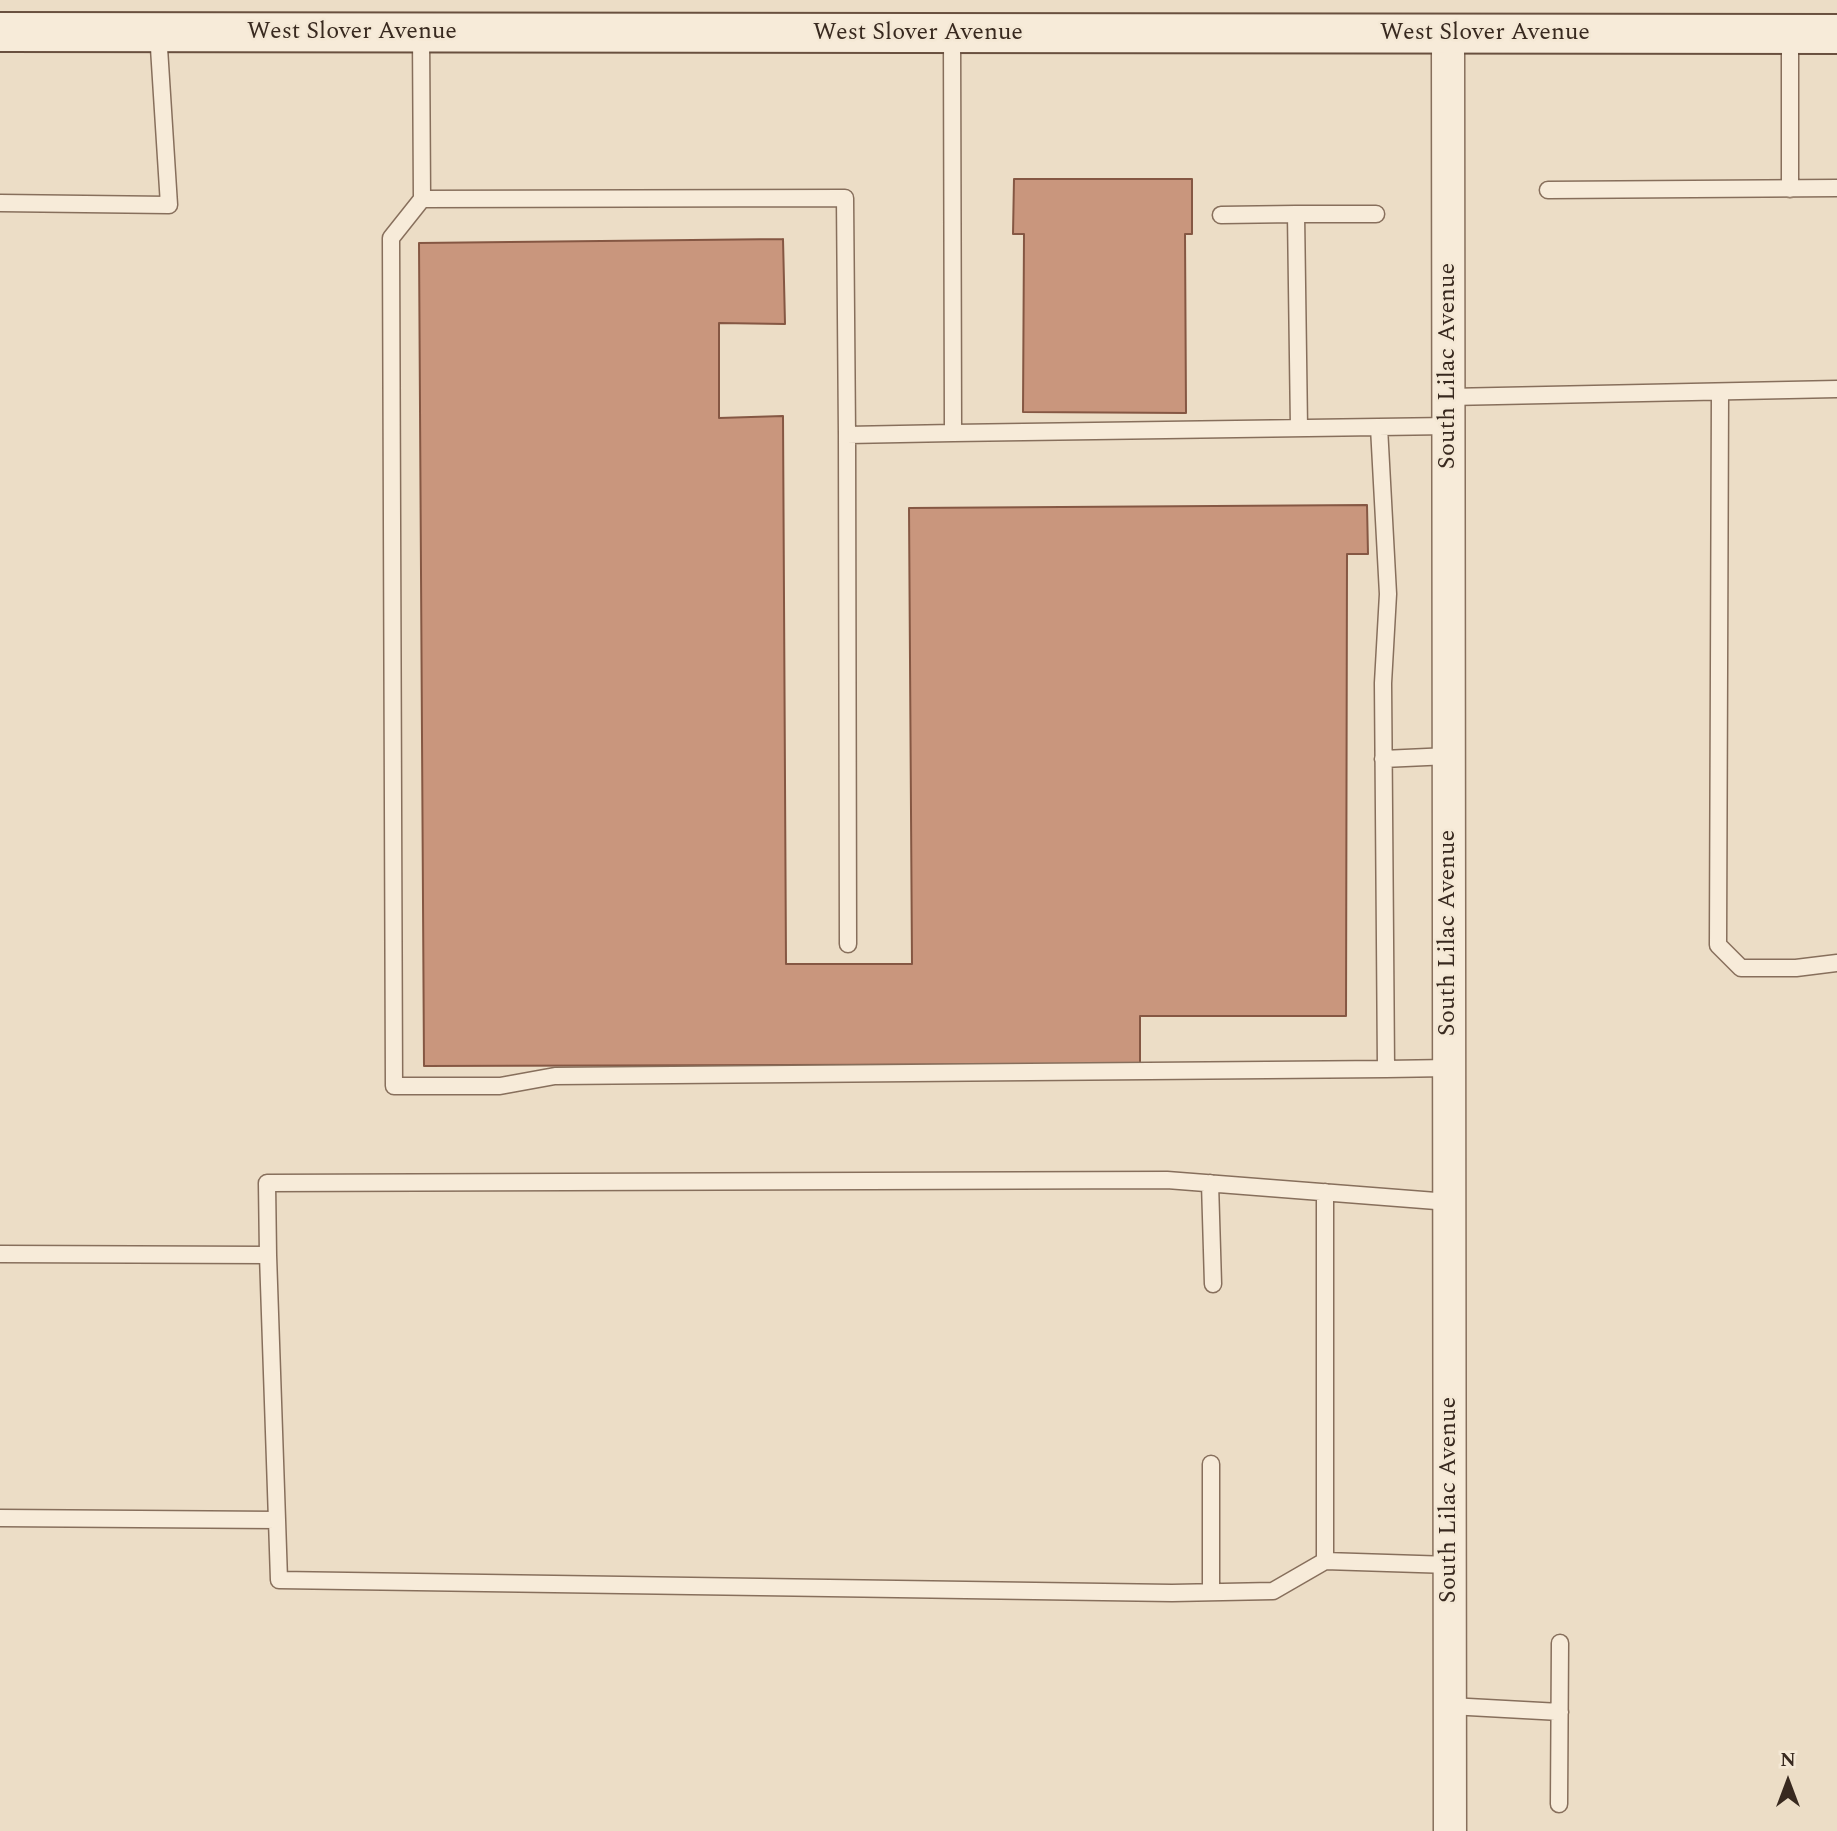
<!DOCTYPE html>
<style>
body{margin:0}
#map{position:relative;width:1837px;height:1831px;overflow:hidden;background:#ecddc6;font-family:Spectral,serif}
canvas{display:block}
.north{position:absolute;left:1753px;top:1747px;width:70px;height:70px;-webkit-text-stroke:5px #f4e8d5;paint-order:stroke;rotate:0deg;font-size:19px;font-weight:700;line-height:28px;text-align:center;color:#38291f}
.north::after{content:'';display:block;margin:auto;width:24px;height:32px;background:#38291f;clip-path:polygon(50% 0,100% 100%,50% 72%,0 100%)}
</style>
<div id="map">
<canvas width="1837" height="1831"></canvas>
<div class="north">N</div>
</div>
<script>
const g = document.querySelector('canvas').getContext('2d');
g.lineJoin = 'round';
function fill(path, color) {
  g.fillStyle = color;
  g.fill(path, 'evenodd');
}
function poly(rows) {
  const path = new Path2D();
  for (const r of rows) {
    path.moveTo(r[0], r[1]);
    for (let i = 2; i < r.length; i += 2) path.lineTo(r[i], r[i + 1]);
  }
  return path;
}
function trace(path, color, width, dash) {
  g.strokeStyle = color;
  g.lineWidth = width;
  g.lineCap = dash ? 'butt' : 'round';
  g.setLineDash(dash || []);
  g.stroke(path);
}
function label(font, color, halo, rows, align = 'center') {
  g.font = font + ' Spectral,serif';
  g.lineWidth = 5;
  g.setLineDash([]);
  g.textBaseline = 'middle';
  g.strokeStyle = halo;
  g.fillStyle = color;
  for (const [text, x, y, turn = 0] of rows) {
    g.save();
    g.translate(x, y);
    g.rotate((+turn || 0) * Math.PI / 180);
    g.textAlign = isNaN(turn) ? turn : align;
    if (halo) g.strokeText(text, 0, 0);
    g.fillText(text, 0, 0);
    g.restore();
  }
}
const building = poly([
 [1014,179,1192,179,1192,234,1185,234,1186,413,1023,412,1024,234,1013,234,1014,179],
 [783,239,785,324,719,323,719,418,783,416,786,964,912,964,909,508,1367,505,1368,554,1347,554,1346,1016,1140,1016,1140,1064,424,1066,419,243,783,239]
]);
const lane = poly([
 [421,33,422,199,845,198,847,435,953,433],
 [952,34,953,433,1449,426],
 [1790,34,1790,189],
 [1548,190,1837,188],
 [422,199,391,238,394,1086,500,1086,555,1076,1386,1069,1383,683,1388,594,1379,427],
 [0,203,169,205,158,32],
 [1296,214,1376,214],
 [1221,215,1296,214,1299,428],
 [1720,392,1718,945,1741,968,1796,968,1837,963],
 [1449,397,1837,389],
 [847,435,848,944],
 [1383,759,1449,756],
 [1386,1069,1449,1068],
 [1210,1183,1213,1284],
 [0,1254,268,1255,267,1183,1167,1180,1449,1202],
 [268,1255,277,1520],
 [1211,1464,1211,1592],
 [0,1518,277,1520,279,1580,1172,1593,1273,1591,1325,1561,1450,1565],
 [1325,1561,1325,1192],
 [1450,1706,1560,1712],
 [1559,1804,1560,1643]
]);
const street = poly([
 [1448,34,1450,1831]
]);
const secondary = poly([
 [0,32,1837,34]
]);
const streetNames = [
 ["West Slover Avenue",352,33],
 ["West Slover Avenue",918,34],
 ["West Slover Avenue",1485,34],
 ["South Lilac Avenue",1449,366,-90],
 ["South Lilac Avenue",1449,933,-90],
 ["South Lilac Avenue",1450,1500,-90]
];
fill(building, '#c9967d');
trace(building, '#855743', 2);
trace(lane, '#876f5c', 19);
trace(street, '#876f5c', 35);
trace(secondary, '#69503f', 42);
trace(lane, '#f7ebd9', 16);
trace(street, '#f7ebd9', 32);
trace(secondary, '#f7ebd9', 38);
label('24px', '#38291f', '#f4e8d5', streetNames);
</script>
